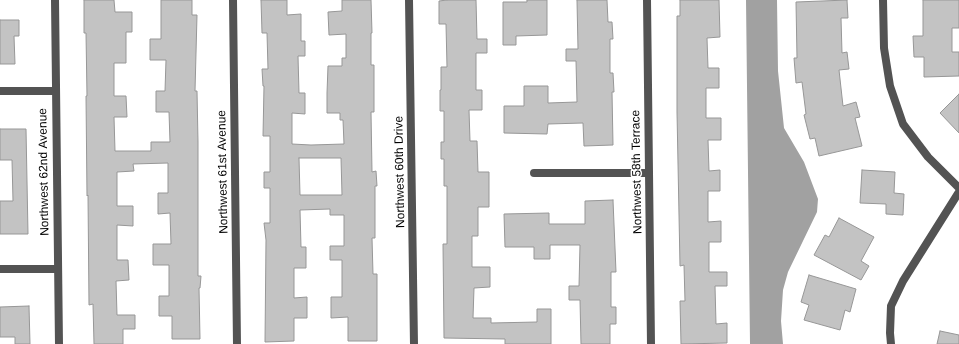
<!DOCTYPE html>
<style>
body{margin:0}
canvas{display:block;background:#fff}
</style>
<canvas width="959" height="344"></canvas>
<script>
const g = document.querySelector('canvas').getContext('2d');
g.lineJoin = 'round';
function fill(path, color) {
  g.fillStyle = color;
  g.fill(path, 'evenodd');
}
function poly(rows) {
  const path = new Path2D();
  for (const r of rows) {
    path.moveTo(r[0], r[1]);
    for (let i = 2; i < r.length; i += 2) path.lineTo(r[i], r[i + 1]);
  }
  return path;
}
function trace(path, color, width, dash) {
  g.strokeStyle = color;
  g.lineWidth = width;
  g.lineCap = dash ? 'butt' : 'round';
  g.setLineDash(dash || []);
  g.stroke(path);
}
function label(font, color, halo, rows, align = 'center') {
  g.font = font + ' Helvetica,sans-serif';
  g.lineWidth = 3;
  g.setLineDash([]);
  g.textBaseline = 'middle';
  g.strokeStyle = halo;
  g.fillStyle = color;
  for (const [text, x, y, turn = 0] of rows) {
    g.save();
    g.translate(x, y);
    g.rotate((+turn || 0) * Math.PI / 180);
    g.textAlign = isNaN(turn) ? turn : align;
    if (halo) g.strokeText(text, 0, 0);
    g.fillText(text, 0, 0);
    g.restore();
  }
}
const water = poly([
 [746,0,777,0,778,71,784,128,804,162,818,199,817,212,788,272,783,290,781,321,783,344,750,344]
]);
const building = poly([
 [84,0,114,0,115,12,132,12,132,32,126,32,126,63,114,63,114,96,126,96,127,117,114,117,115,151,151,151,151,142,170,142,169,112,156,112,156,91,165,91,166,60,150,60,150,39,161,39,161,0,192,0,192,15,197,15,195,91,197,91,198,142,198,276,201,276,200,288,199,288,200,339,172,339,172,316,159,316,159,296,169,296,169,265,153,265,153,244,171,244,170,213,158,214,158,193,168,193,168,163,133,164,134,171,117,172,117,206,133,206,133,226,117,225,117,260,128,260,129,280,116,281,117,315,135,315,135,329,123,329,123,344,94,344,93,304,89,305,88,195,87,196,86,96,87,96,86,33,84,33,84,0],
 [261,0,287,0,287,15,301,14,301,41,305,41,305,56,298,56,299,93,305,93,305,114,292,113,292,144,311,145,344,144,343,120,340,120,340,113,327,113,327,93,328,66,342,66,342,58,346,58,346,34,329,35,328,12,342,11,342,0,371,0,372,33,371,33,371,65,374,65,374,112,371,112,372,172,376,171,377,186,375,186,375,238,372,238,373,274,377,274,377,341,348,341,348,317,331,318,331,297,342,297,342,260,330,260,330,246,344,246,344,215,330,215,330,209,300,210,301,247,306,247,306,268,294,268,294,298,307,297,307,318,294,318,294,341,265,342,266,240,264,223,270,223,270,188,264,188,264,172,270,172,270,136,263,136,264,86,263,86,262,69,268,69,267,33,262,33,261,0],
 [299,158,341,158,342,195,300,195,299,158],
 [447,0,476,0,477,39,487,39,487,53,476,53,476,90,482,90,482,110,469,110,470,141,477,141,478,172,489,172,489,207,478,207,478,236,472,236,472,267,490,267,490,287,474,288,473,318,491,318,491,323,537,322,537,309,551,309,551,344,505,344,505,339,444,338,443,244,447,244,447,186,444,186,444,159,441,159,441,142,444,142,444,111,440,111,440,90,441,90,441,67,447,67,446,24,439,24,439,1,447,0],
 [527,0,547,0,547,35,516,36,516,45,503,45,503,2,527,2,527,0],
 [577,0,607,0,608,22,612,22,613,39,610,39,610,73,613,73,614,92,612,92,613,145,584,146,583,123,548,124,547,134,504,133,504,106,524,106,524,86,548,86,548,103,577,102,576,61,566,61,566,49,578,49,577,0],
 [680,0,719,0,720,37,707,38,708,68,719,68,719,88,706,88,706,118,721,118,721,140,708,140,709,171,720,170,720,191,708,191,708,222,721,221,721,242,709,242,709,272,727,272,727,286,715,286,716,324,727,323,727,343,681,344,680,301,685,301,684,265,680,266,677,112,677,16,680,16,680,0],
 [847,0,848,18,841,18,842,53,847,52,849,69,839,70,843,106,856,102,860,117,855,118,862,146,819,156,815,138,810,139,804,115,806,114,802,82,796,83,794,58,797,58,796,2,847,0],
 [923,0,959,0,959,28,952,28,952,52,959,52,959,76,924,77,924,57,914,57,913,36,923,36,923,0],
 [0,20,19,20,19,36,14,36,15,64,0,64,0,20],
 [959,94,959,133,940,113,959,94],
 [0,129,26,129,28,234,0,234,0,201,13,201,12,160,0,160,0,129],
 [862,170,895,172,894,193,904,194,903,215,886,214,886,204,860,203,862,170],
 [613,200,616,272,611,272,611,307,616,307,616,324,610,324,610,344,581,344,580,300,569,300,569,286,579,286,580,245,550,245,550,259,534,259,534,247,505,247,504,214,549,213,549,224,585,224,585,201,613,200],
 [839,218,874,237,861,261,869,266,861,280,814,255,825,235,829,237,839,218],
 [809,275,856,289,850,312,845,310,840,330,804,320,809,305,801,302,809,275],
 [29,306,30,344,15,344,15,337,0,337,0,307,29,306],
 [940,331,959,335,959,344,937,344,940,331]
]);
const minor = poly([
 [55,0,59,344],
 [233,0,237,344],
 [409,0,414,344],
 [647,0,651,344],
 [883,0,884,48,890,86,903,124,928,157,959,188],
 [0,91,55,91],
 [534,173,649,173],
 [0,269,57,269],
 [891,344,890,333,891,306,903,281,959,192]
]);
const streetNames = [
 ["Northwest 62nd Avenue",44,172,-91],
 ["Northwest 61st Avenue",223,172,-91],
 ["Northwest 60th Drive",400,172,-91],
 ["Northwest 58th Terrace",637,172,-91]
];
fill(water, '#a1a1a1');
fill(building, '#c3c3c3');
trace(building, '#979797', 1);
trace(minor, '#535353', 8);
label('12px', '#000', '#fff', streetNames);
</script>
